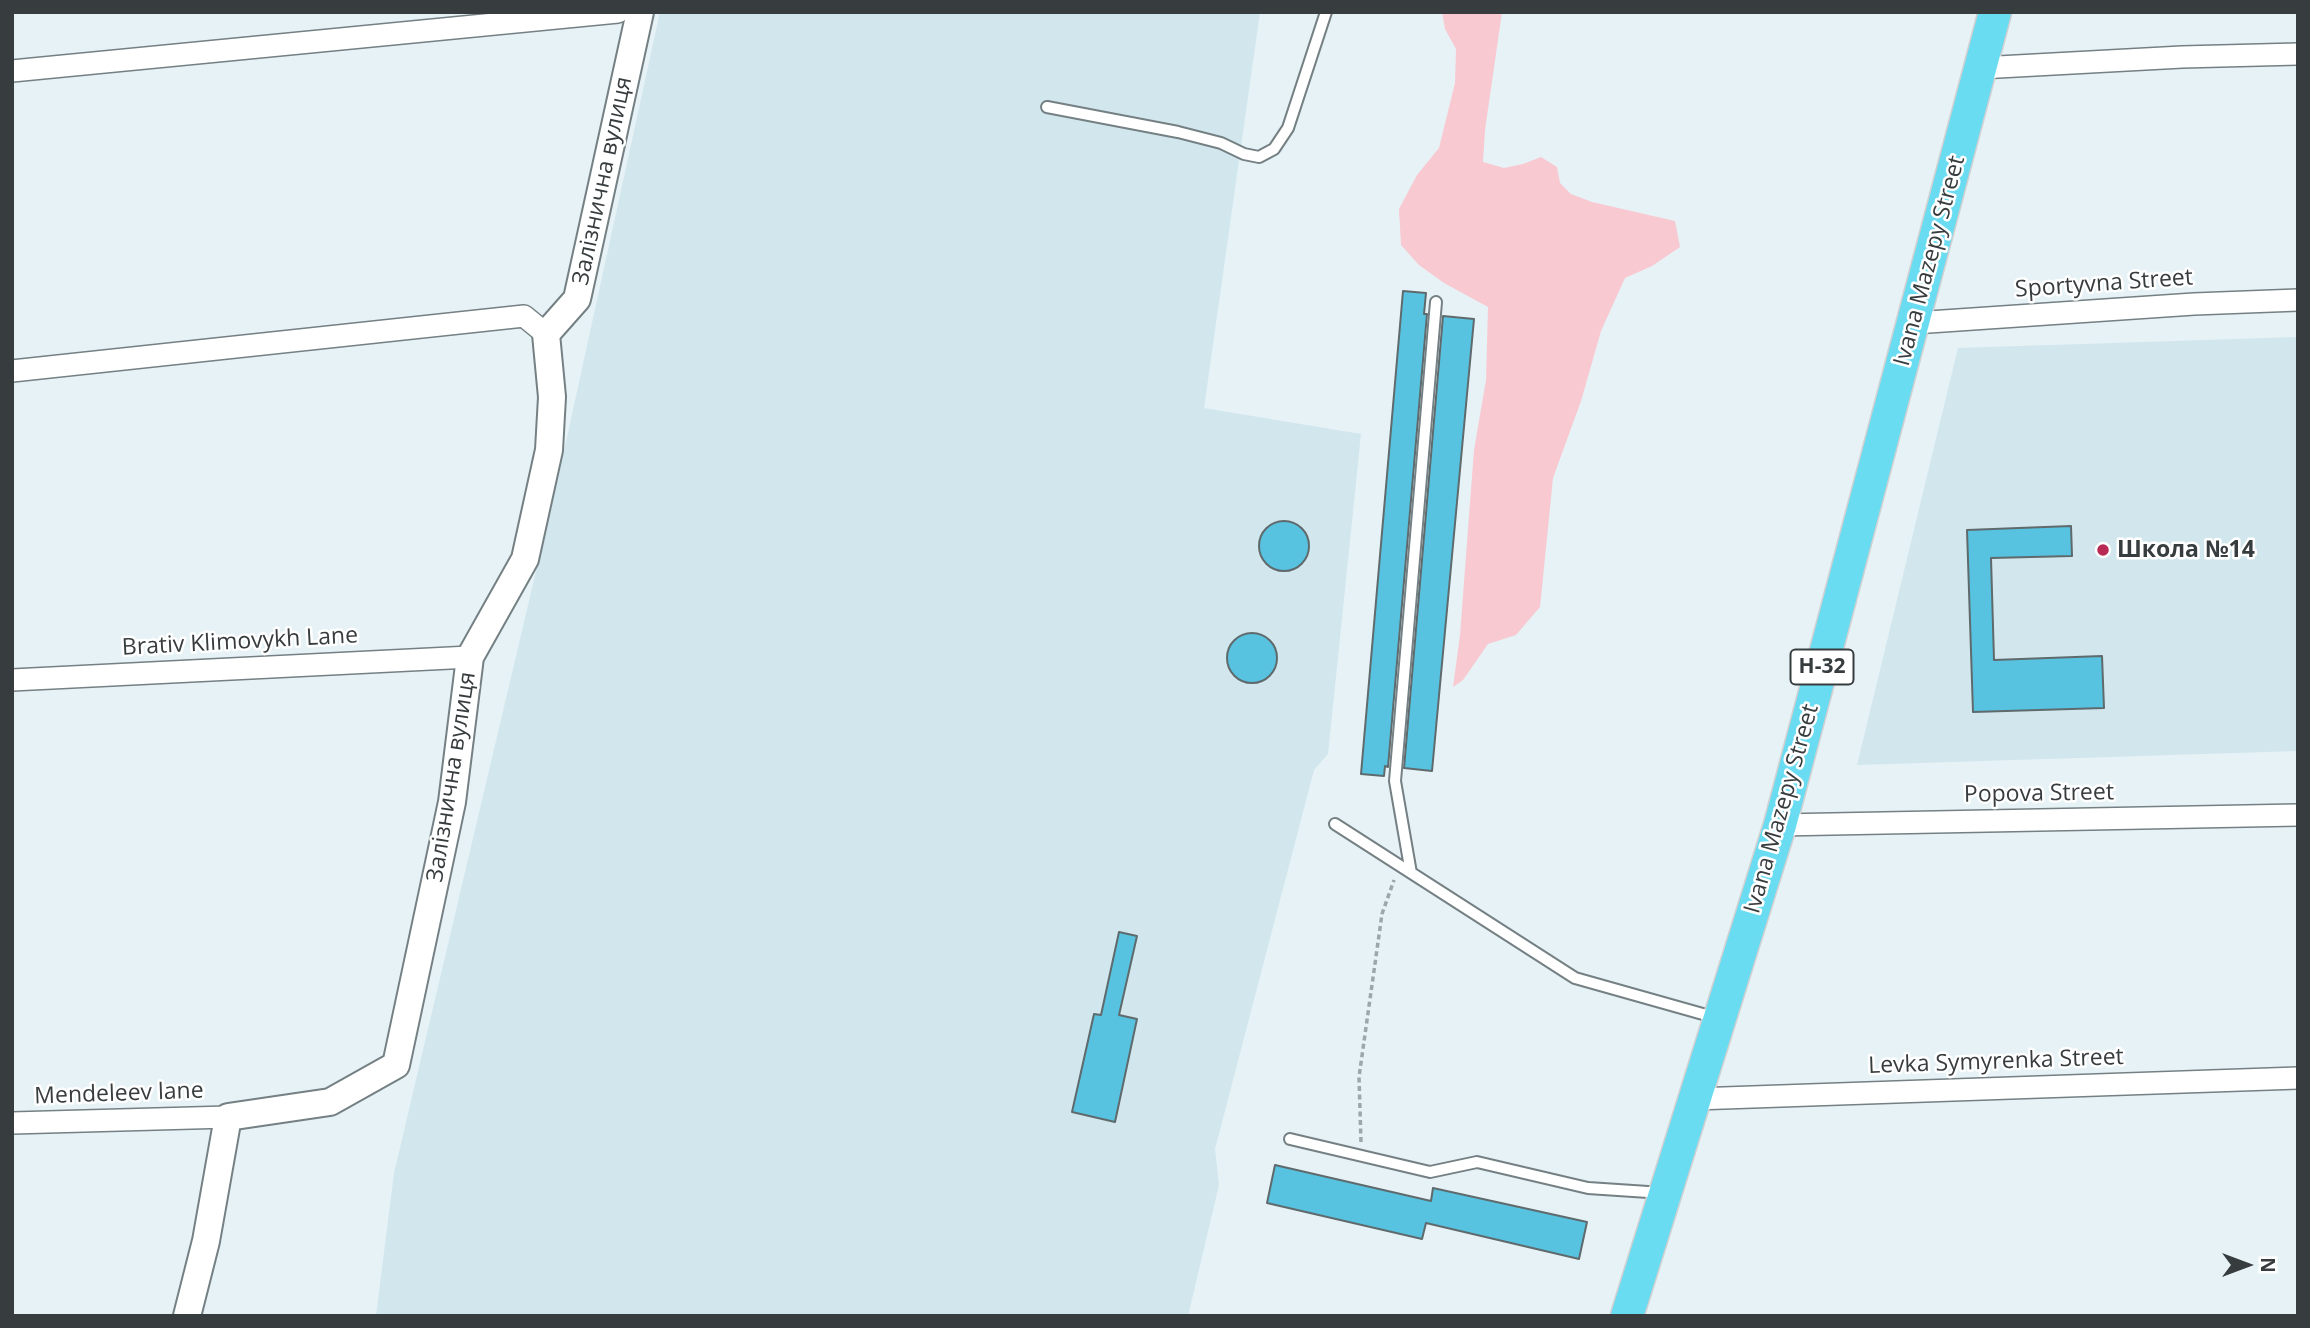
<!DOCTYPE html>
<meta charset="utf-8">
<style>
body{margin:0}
#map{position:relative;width:2310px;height:1328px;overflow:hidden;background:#e6f2f6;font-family:"Open Sans",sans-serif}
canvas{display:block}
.frame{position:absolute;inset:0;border:14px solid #373c3e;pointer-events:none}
.north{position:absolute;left:2212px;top:1230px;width:70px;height:70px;-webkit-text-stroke:5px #fff;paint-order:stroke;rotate:90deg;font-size:19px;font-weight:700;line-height:28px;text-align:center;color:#373c3e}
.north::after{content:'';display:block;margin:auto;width:24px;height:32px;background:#373c3e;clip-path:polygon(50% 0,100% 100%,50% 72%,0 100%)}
</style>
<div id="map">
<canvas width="2310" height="1328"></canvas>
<div class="frame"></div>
<div class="north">N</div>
</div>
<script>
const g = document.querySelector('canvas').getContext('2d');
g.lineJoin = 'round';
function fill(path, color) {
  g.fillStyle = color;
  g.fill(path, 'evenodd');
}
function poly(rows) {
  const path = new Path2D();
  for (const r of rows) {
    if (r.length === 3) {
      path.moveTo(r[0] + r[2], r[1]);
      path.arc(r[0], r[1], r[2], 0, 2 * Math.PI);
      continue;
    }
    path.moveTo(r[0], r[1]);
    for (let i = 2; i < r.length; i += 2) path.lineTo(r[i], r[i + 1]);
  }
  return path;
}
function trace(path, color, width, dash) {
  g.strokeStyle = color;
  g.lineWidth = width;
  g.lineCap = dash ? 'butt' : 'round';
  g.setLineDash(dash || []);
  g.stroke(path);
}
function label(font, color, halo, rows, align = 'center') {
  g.font = font + ' "Open Sans",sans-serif';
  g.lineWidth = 5;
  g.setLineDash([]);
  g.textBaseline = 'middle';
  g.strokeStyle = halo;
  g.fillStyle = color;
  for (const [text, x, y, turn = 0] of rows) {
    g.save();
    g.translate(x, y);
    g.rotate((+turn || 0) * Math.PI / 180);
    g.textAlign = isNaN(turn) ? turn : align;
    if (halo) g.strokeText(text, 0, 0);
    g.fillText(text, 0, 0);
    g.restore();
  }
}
const built = poly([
 [660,12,1260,12,1204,408,1361,434,1328,754,1314,770,1215,1149,1219,1185,1188,1316,376,1316,394,1173,559,474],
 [2298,337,2298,751,1857,765,1958,348]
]);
const green = poly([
 [1442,12,1502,12,1485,130,1483,162,1504,168,1523,164,1541,157,1557,167,1560,183,1571,194,1592,202,1675,221,1680,247,1652,266,1625,278,1601,331,1581,401,1553,478,1540,607,1516,635,1488,644,1463,680,1453,687,1460,635,1474,450,1486,380,1488,307,1444,283,1419,265,1401,245,1399,209,1417,175,1439,148,1455,83,1456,49,1445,29]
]);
const building = poly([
 [1403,291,1426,293,1424,314,1427,314,1388,767,1385,766,1384,776,1361,774,1403,291],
 [1443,316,1474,319,1432,771,1404,768,1443,316],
 [1284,546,25],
 [2071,526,2072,556,1991,558,1994,660,2102,656,2104,708,1973,712,1967,530,2071,526],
 [1252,658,25],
 [1119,932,1137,936,1119,1015,1137,1019,1115,1122,1072,1112,1094,1014,1101,1015,1119,932],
 [1275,1165,1431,1201,1433,1188,1587,1222,1579,1259,1426,1223,1422,1239,1267,1203,1275,1165]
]);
const path = poly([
 [1361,1142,1359,1077,1382,914,1394,880]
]);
const service = poly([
 [1047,107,1178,132,1221,143,1244,154,1259,157,1274,149,1288,128,1326,12],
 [1335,824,1575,978,1717,1018],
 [1411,873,1395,781,1436,302],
 [1290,1139,1430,1172,1477,1162,1588,1188,1663,1193]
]);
const minor = poly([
 [1980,68,2182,57,2298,54],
 [12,71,618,12],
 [1914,323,2194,304,2298,300],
 [12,371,524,316,546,334],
 [12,680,470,657],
 [1780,825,2298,815],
 [1695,1099,2298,1078],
 [12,1123,228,1117]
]);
const tertiary = poly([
 [187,1316,206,1241,228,1117,330,1102,396,1065,452,802,470,657,525,559,549,450,552,397,546,334,577,299,640,12]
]);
const primary = poly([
 [1627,1316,1780,825,1995,12]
]);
const markers = [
 [2103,550,7,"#b82954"]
];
const shields = [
 [1822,667,63]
];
const shieldNames = [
 ["Н-32",1822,667]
];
const streetNames = [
 ["Залізнична вулиця",603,181,-78],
 ["Ivana Mazepy Street",1930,261,-75],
 ["Sportyvna Street",2104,284,-4],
 ["Brativ Klimovykh Lane",240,642,-3],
 ["Залізнична вулиця",452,777,-81],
 ["Popova Street",2039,794,-1],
 ["Ivana Mazepy Street",1782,809,-74],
 ["Levka Symyrenka Street",1996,1062,-2],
 ["Mendeleev lane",119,1094,-2]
];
const poiNames = [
 ["Школа №14",2117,550]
];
fill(built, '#d1e7ed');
fill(green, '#f8c9d0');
fill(building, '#57c3e0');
trace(building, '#5f6a6d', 2);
trace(service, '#748083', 14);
trace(minor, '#748083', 24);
trace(tertiary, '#748083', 30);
trace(primary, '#cfd0d1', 35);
trace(path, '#9da6a9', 3.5, [5, 3.5]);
trace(service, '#fff', 10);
trace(minor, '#fff', 21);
trace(tertiary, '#fff', 26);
trace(primary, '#6adcf2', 32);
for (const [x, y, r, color] of markers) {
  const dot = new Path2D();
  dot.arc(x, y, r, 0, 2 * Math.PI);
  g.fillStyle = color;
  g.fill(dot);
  trace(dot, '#fff', 2.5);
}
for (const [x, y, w] of shields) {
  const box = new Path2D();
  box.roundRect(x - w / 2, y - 17.5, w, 35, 5);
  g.fillStyle = '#fff';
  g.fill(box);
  trace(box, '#373c3e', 2);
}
label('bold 21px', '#373c3e', null, shieldNames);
label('23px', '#373c3e', '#fff', streetNames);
label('bold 23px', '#373c3e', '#fff', poiNames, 'left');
</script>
